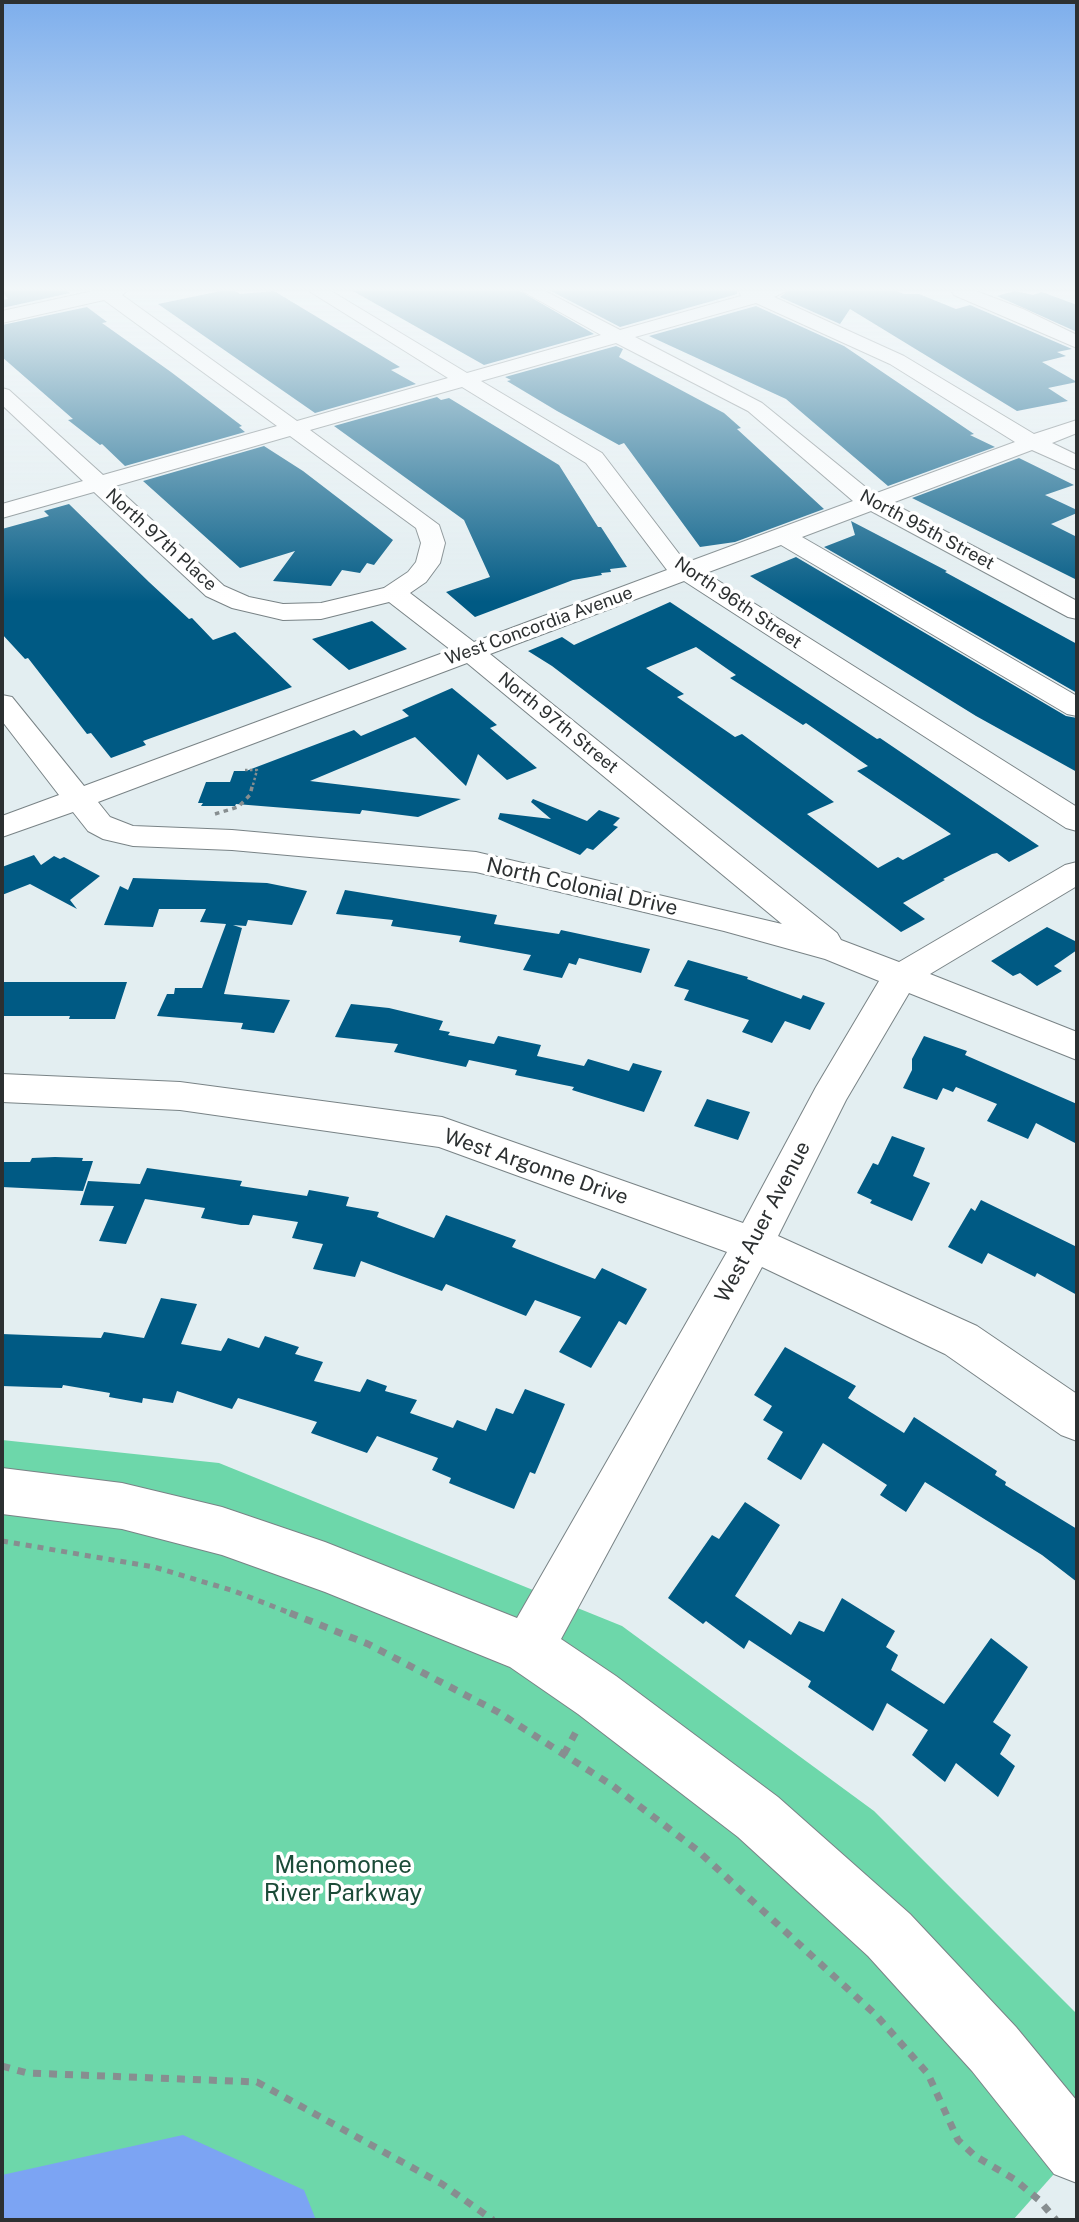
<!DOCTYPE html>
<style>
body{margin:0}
#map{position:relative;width:1079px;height:2222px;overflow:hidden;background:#e3eef1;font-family:"Public Sans",sans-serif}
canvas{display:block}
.frame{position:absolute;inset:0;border:4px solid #2c3031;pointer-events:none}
</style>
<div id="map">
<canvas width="1079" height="2222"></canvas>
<div class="frame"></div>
</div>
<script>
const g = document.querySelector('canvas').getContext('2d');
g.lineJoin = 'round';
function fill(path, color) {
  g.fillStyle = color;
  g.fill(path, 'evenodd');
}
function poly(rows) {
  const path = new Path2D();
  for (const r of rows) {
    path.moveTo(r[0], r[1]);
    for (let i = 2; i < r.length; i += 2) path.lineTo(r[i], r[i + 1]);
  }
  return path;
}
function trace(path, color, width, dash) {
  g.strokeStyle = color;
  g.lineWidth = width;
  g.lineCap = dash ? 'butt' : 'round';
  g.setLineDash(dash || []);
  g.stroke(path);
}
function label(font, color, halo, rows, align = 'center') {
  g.font = font + ' "Public Sans",sans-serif';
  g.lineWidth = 7;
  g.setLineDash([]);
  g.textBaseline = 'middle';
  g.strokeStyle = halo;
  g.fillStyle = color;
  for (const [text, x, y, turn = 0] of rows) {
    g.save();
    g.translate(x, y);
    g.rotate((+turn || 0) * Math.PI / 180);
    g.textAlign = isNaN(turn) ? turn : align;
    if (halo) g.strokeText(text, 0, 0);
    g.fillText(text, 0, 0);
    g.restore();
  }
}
const green = poly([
 [2,1440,219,1463,622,1626,874,1811,1077,2014,1077,2148,1013,2220,2,2220]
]);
const river = poly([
 [183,2135,304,2190,316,2220,180,2218,2,2220,2,2175,183,2135]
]);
const building = poly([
 [2,291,67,291,70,293,2,308,2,300,8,299],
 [221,291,235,291,240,294,274,291,400,367,391,370,416,384,315,413,158,304],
 [353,291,520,291,594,334,484,365],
 [551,291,737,291,737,294,620,327],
 [788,291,896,291,904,294,919,294,956,309,970,305,1072,349,1057,352,1066,356,1042,362,1077,382,1048,388,1068,401,1017,411,850,309,840,324,780,297],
 [1015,291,1033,295,1042,292,1077,305,1077,332,997,296],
 [756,306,844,346,974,434,970,435,995,447,888,486,786,399,649,336],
 [87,307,107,322,102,323,171,372,242,426,239,427,245,432,125,466,102,444,100,445,68,420,73,419,2,357,2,325],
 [616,346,623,349,619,357,724,413,741,428,737,429,824,509,735,542,700,547,624,443,619,445,557,411,507,381,511,380,505,377],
 [437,397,441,400,449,398,559,465,598,527,601,527,627,567,610,569,611,572,601,573,602,575,573,580,475,617,446,592,490,577,464,520,334,426],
 [264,446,303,471,393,540,374,565,367,563,360,573,342,570,331,586,273,581,295,551,240,568,143,481],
 [1019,458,1074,485,1045,495,1077,510,1077,513,1051,524,1077,537,1077,580,912,498],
 [69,504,149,582,189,619,192,618,213,640,235,632,292,687,143,741,146,745,111,758,91,733,87,734,28,658,25,659,2,634,2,529,49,516,44,511],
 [851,521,947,571,945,572,1077,644,1077,693,824,547,855,535],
 [796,557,1066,716,1077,718,1077,772,976,716,750,576],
 [670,602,877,739,880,738,1039,846,1009,862,997,853,992,854,943,879,945,880,903,903,925,919,901,932,552,666,528,651,562,637,574,645],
 [696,647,736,675,730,678,803,725,806,723,868,766,857,771,951,834,903,860,898,857,878,868,807,814,834,802,742,734,735,737,677,697,684,694,646,668],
 [372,621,407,649,349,670,312,639],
 [452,688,497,725,490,728,537,768,507,780,478,754,466,786,415,737,310,781,461,799,418,817,362,810,360,814,236,804,235,806,201,806,203,803,198,803,206,782,230,782,234,771,246,771,354,730,361,736,409,716,402,710],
 [533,799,587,821,599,810,620,818,613,825,618,827,593,850,587,848,580,855,498,819,500,813,551,819,531,802],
 [34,855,41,865,54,856,60,859,64,857,100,876,70,900,77,909,30,884,2,895,2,867],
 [133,878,267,883,307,891,292,925,248,920,246,926,233,925,242,928,224,994,290,1000,274,1033,241,1029,243,1023,157,1016,167,994,174,994,175,988,202,988,226,924,200,922,206,909,159,909,153,927,104,925,120,886,128,890],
 [345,890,497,915,494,924,559,934,561,930,650,949,641,973,579,958,576,965,569,963,562,978,523,970,531,955,459,942,461,936,391,926,393,920,336,914],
 [1047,927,1077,942,1077,950,1054,966,1062,971,1037,986,1020,973,1013,976,991,961],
 [688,960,748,977,747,979,801,999,803,995,825,1003,810,1030,785,1021,772,1043,742,1032,749,1020,684,1000,689,990,674,986],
 [2,982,127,982,115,1019,69,1019,70,1016,2,1016],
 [351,1004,389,1008,443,1021,439,1030,450,1032,448,1035,494,1044,498,1036,541,1045,537,1056,584,1066,588,1059,629,1071,633,1063,662,1071,644,1112,572,1090,574,1087,515,1075,517,1070,469,1060,466,1067,394,1052,398,1044,335,1037],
 [924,1036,967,1051,965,1055,1077,1104,1077,1144,1036,1123,1028,1139,987,1121,997,1104,956,1087,953,1092,943,1088,937,1100,903,1088,912,1070,912,1059],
 [707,1099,750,1112,738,1140,694,1126],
 [892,1136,925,1148,913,1176,930,1183,912,1221,870,1203,872,1200,857,1193,873,1163,878,1165],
 [55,1157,83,1158,82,1161,93,1161,83,1191,2,1187,2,1162,30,1162,32,1158],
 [147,1168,242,1181,240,1186,307,1196,309,1190,349,1197,346,1206,379,1212,377,1217,434,1238,446,1215,516,1240,512,1247,595,1279,602,1268,647,1289,626,1325,619,1321,591,1368,559,1352,581,1317,535,1300,526,1316,446,1284,442,1291,361,1261,355,1277,313,1269,323,1244,292,1238,298,1222,253,1215,249,1225,241,1225,201,1218,205,1208,145,1199,126,1244,99,1241,114,1206,80,1205,88,1181,140,1184],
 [981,1200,1077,1247,1077,1295,1037,1273,1035,1277,988,1253,982,1264,948,1247,971,1208,975,1211],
 [161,1298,197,1304,181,1344,221,1351,228,1338,259,1348,265,1336,299,1347,295,1354,323,1362,314,1381,360,1392,367,1379,387,1386,385,1391,417,1400,410,1413,453,1428,457,1420,486,1431,496,1408,513,1414,525,1389,565,1404,535,1474,530,1472,514,1509,449,1483,451,1478,432,1470,438,1458,377,1436,367,1453,311,1433,317,1422,238,1398,232,1409,177,1391,173,1403,143,1398,142,1403,109,1397,110,1393,63,1385,62,1388,2,1386,2,1334,101,1338,104,1332,144,1338],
 [785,1347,856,1386,848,1398,904,1433,914,1417,997,1471,995,1475,1006,1482,1005,1485,1077,1529,1077,1582,1042,1555,925,1482,906,1512,880,1495,887,1485,823,1443,801,1480,767,1459,783,1432,763,1420,772,1406,754,1395],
 [745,1502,780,1525,735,1596,791,1635,799,1621,824,1632,842,1598,895,1631,886,1647,898,1655,891,1670,944,1704,991,1638,1028,1667,993,1722,1011,1735,1000,1754,1015,1766,998,1797,956,1763,945,1782,912,1755,928,1730,887,1703,873,1731,808,1687,811,1681,749,1640,744,1649,706,1621,703,1624,668,1598,712,1535,719,1539]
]);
const pathFar3 = poly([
 [245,770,257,770,253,785]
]);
const pathFar2 = poly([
 [215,814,238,807,250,795,253,783]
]);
const pathFar1 = poly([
 [2,1541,154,1567,234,1591,295,1615]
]);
const path = poly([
 [290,1613,368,1644,498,1712,613,1786,697,1850,876,2015,928,2074,958,2140,975,2156,1014,2179,1039,2200,1056,2220],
 [564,1754,577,1730],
 [2,2066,27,2073,257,2082,442,2184,493,2220]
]);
const minor = poly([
 [93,291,127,291,122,295,297,421,448,378,309,291,331,291,467,373,601,335,522,291,545,291,620,330,741,296,739,291,786,291,774,297,904,356,1034,434,1077,420,1077,433,1052,443,1077,455,1077,470,1032,450,892,503,1077,601,1077,619,1068,617,871,511,802,537,1077,696,1077,716,1067,714,781,545,706,573,1077,807,1077,831,1066,828,684,581,490,654,837,933,841,940,899,962,1065,865,1077,862,1077,886,930,974,1077,1032,1077,1060,909,993,846,1100,778,1236,977,1326,1077,1394,1077,1441,1061,1435,945,1354,762,1267,561,1639,616,1676,778,1797,910,1914,1016,2027,1077,2101,1077,2183,1054,2174,972,2071,868,1956,738,1837,578,1714,510,1667,325,1592,222,1555,122,1529,2,1514,2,1468,122,1483,222,1507,325,1542,517,1618,727,1252,439,1147,180,1110,2,1102,2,1074,180,1082,442,1117,743,1223,816,1087,879,981,825,959,724,931,476,872,232,850,133,846,103,839,88,831,73,812,2,837,2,816,59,795,2,721,2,695,12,697,84,786,451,650,389,602,321,619,283,620,232,608,206,596,94,492,2,518,2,504,83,481,2,405,2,388,9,390,103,475,277,426,104,300,2,323,2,311,93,291],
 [756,303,890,364,1015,442,874,494,762,403,635,337,756,303],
 [616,343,748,411,853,501,688,562,683,559,602,453,481,381,616,343],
 [462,387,586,463,667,570,474,642,410,593,426,582,440,563,445,543,439,525,310,430,462,387],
 [290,436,416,528,421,543,416,562,408,572,384,588,321,603,283,604,249,597,224,586,115,486,290,436],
 [467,663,782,924,476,852,232,830,133,826,110,817,98,802,467,663],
 [951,291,976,291,1023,309,1077,335,1077,348,954,295,951,291]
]);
const farStreetnames = [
 ["North 95th Street",927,530,28],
 ["North 97th Place",161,540,42],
 ["North 96th Street",738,603,34],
 ["West Concordia Avenue",539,626,-20],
 ["North 97th Street",558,723,39]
];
const streetNames = [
 ["North Colonial Drive",582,887,13],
 ["West Argonne Drive",536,1167,19],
 ["West Auer Avenue",763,1222,-62]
];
const nearParknames = [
 ["Menomonee",343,1866],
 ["River Parkway",343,1894]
];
fill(green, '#6dd7aa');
fill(river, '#7ca4f3');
fill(building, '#005a84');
trace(minor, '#798386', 2);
trace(pathFar3, '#878e90', 2.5, [2.5, 2.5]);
trace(pathFar2, '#878e90', 3.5, [4.5, 4.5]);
trace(pathFar1, '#878e90', 5, [6, 6]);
trace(path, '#878e90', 7, [8, 8]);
fill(minor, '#fff');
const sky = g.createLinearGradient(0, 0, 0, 602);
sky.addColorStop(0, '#7daeec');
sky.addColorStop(0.48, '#f2f7f9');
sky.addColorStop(1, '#f2f7f900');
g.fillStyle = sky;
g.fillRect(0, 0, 1079, 602);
label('18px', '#2c3031', '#fff', farStreetnames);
label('21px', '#2c3031', '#fff', streetNames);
label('24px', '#1b4b38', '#fff', nearParknames);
</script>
